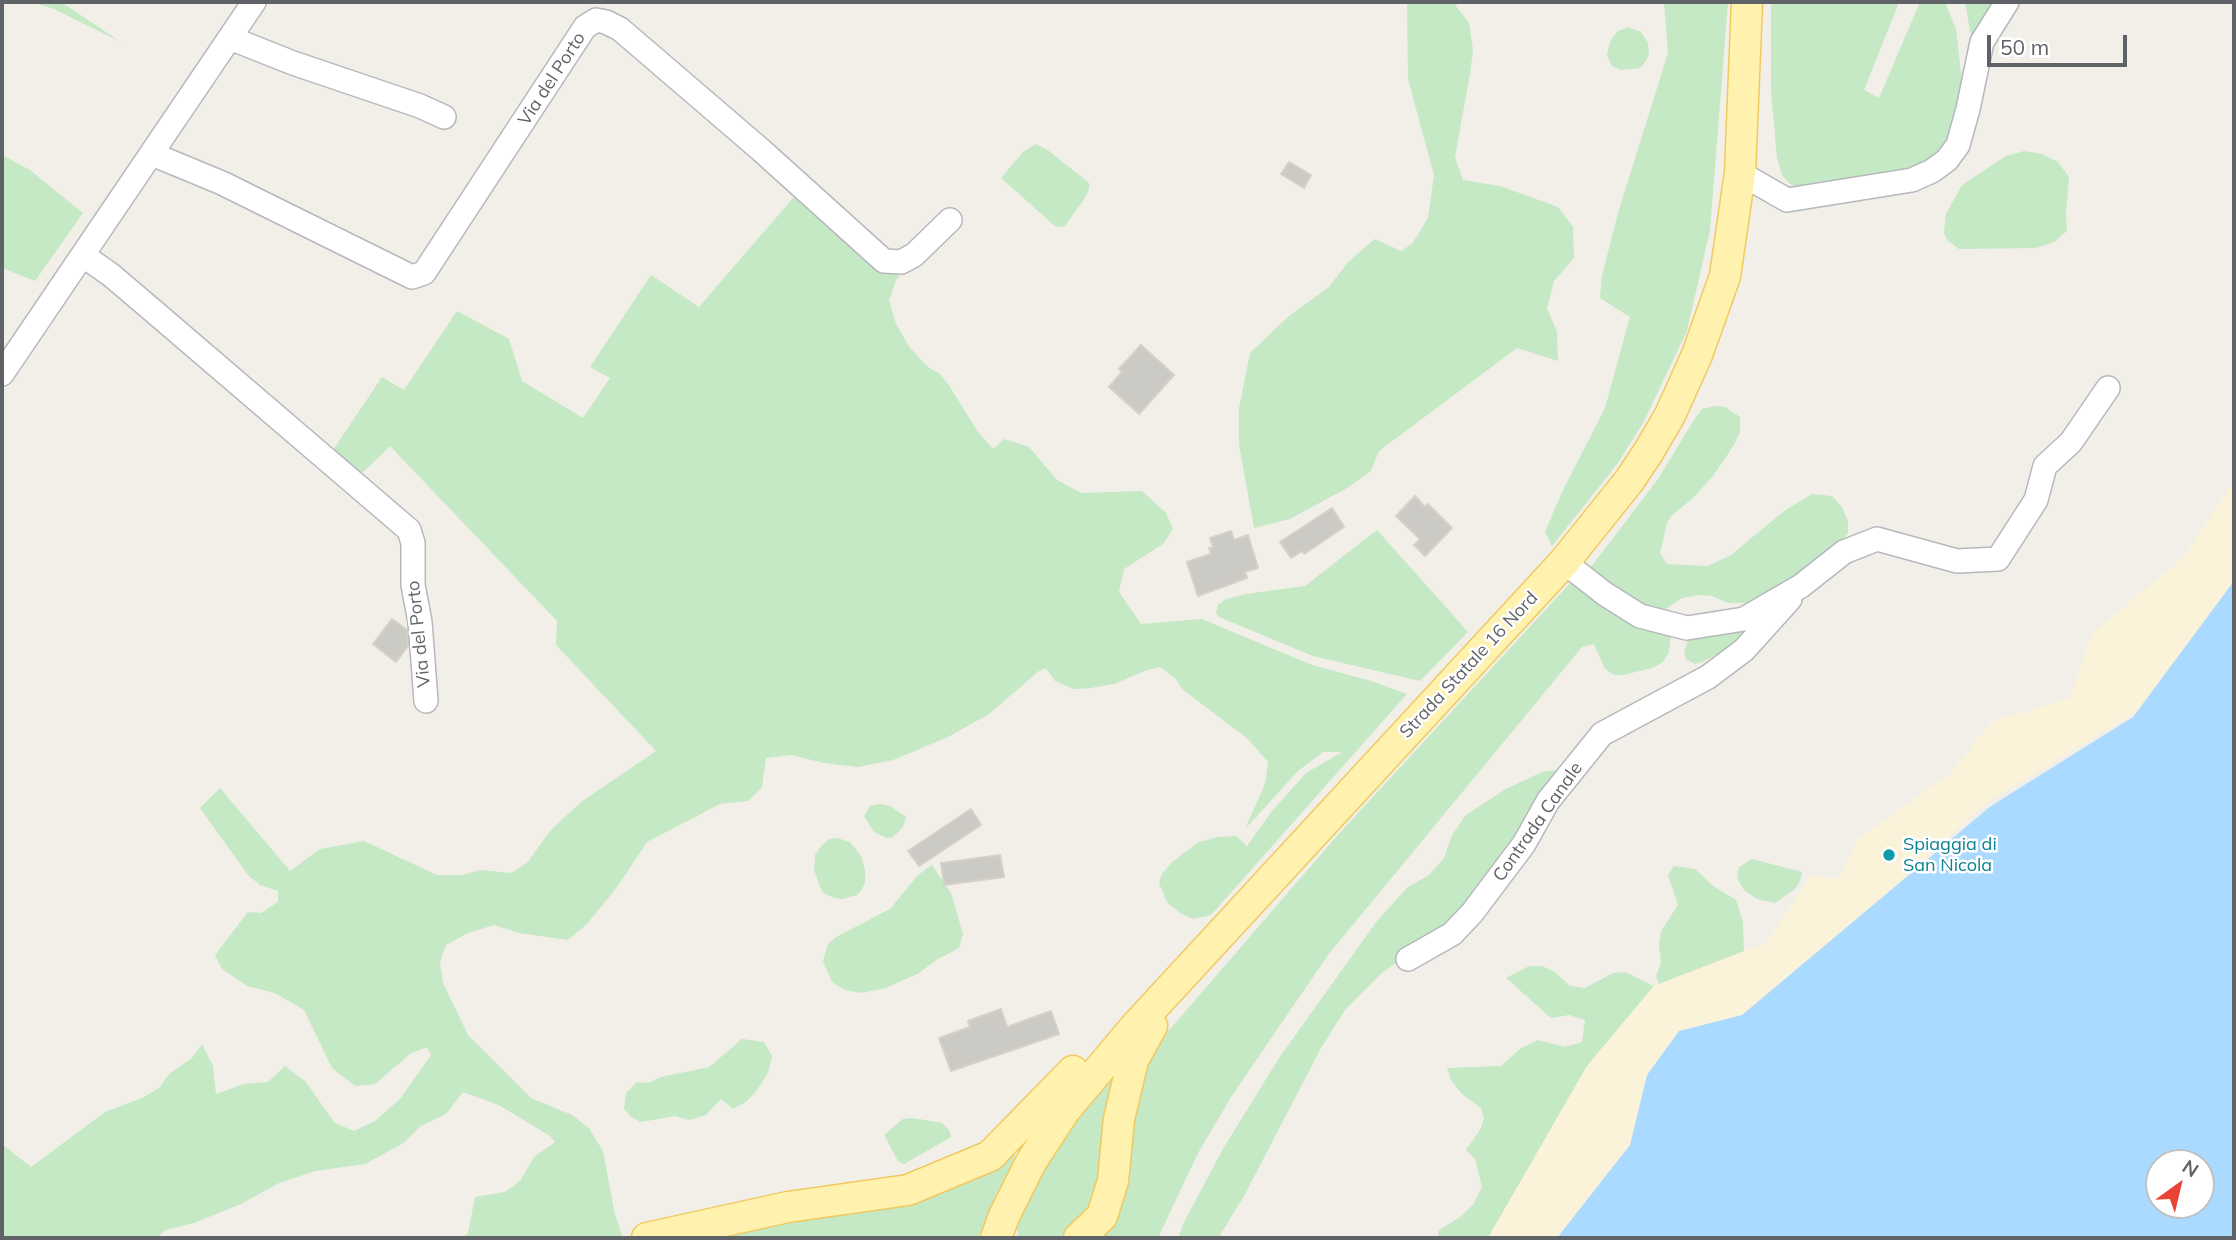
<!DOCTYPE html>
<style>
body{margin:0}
#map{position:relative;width:2236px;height:1240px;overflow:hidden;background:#f1efe8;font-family:Mulish,sans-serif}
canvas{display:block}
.frame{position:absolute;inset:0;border:4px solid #5f6368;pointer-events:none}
.north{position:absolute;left:2145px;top:1149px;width:70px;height:70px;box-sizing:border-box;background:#fff;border:2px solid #bfc1c3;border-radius:50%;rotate:34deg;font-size:19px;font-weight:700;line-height:28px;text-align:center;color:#5f6368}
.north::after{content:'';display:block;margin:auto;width:24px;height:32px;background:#ea4335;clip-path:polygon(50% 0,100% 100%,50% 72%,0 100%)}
.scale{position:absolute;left:1987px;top:35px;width:140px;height:32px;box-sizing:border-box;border:4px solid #5f6368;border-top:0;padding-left:9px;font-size:21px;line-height:24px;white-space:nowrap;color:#5f6368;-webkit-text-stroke:5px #fff;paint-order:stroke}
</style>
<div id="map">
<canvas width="2236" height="1240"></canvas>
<div class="frame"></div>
<div class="north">N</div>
<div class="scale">50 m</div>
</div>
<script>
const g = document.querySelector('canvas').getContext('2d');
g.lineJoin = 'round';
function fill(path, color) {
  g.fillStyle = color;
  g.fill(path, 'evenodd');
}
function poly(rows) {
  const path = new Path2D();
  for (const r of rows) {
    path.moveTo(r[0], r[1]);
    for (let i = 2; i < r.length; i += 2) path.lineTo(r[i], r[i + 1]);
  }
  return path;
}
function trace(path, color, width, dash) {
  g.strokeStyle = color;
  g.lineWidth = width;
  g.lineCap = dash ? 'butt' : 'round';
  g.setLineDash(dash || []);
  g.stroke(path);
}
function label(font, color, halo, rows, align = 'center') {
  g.font = font + ' Mulish,sans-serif';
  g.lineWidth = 5;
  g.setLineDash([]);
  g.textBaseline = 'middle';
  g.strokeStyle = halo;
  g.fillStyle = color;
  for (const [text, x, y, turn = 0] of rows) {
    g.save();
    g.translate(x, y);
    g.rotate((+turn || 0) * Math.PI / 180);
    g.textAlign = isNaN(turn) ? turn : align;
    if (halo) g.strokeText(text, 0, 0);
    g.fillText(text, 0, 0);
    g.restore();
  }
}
const green = poly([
 [33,2,61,2,121,42,54,9],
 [1407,2,1453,2,1469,23,1473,50,1470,74,1455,157,1463,180,1500,186,1558,207,1573,227,1574,258,1554,281,1547,308,1557,332,1558,361,1517,348,1379,451,1371,471,1347,488,1290,519,1254,528,1239,445,1239,408,1250,353,1289,316,1329,287,1348,262,1375,239,1401,251,1412,244,1428,218,1434,175,1408,79],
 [1664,2,1728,2,1710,230,1687,331,1643,423,1618,463,1552,546,1545,532,1562,492,1605,408,1630,317,1600,298,1602,276,1618,213,1668,53],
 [1771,2,1899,2,1864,90,1879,98,1920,2,1945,2,1956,29,1964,100,1946,150,1916,171,1797,187,1790,184,1782,175,1777,158,1771,91],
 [1965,2,1998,2,1974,55],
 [1628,27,1641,32,1648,43,1649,54,1646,61,1640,68,1621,70,1612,66,1607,56,1608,49,1612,38,1618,31],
 [1036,144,1049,151,1089,183,1089,189,1085,198,1064,227,1055,226,1001,178,1023,152],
 [2024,151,2042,154,2058,162,2069,177,2066,214,2067,231,2054,242,2036,248,1959,249,1948,241,1944,233,1946,214,1962,185,2006,156],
 [2,155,30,170,83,213,35,281,2,268],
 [800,190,887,272,900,276,896,280,889,300,896,324,910,348,928,367,940,374,948,384,978,432,993,449,1004,439,1029,447,1057,480,1081,493,1142,491,1166,513,1173,529,1163,544,1124,569,1119,592,1141,624,1202,619,1312,665,1371,681,1407,694,1211,915,1193,919,1180,913,1167,902,1159,883,1162,874,1172,862,1197,843,1217,837,1236,836,1247,846,1272,811,1306,773,1342,752,1323,752,1298,771,1245,829,1265,784,1268,762,1248,739,1182,689,1176,679,1160,667,1147,670,1114,684,1091,688,1074,689,1055,681,1046,668,1039,671,989,714,948,737,893,760,858,767,824,763,791,755,766,758,762,787,748,801,720,804,647,842,617,887,587,924,568,940,519,933,494,925,468,933,446,945,440,962,443,983,468,1035,531,1098,572,1115,589,1128,603,1151,615,1215,623,1238,462,1238,468,1233,475,1197,505,1192,520,1181,534,1157,555,1142,550,1136,499,1105,463,1092,446,1114,421,1126,402,1144,365,1164,315,1171,279,1183,241,1204,194,1223,165,1230,157,1238,2,1238,2,1144,31,1167,105,1112,142,1098,159,1088,169,1074,192,1058,202,1044,213,1066,216,1094,244,1084,268,1082,285,1066,305,1081,335,1123,354,1131,375,1121,400,1099,431,1055,427,1047,411,1053,375,1084,355,1086,332,1068,304,1010,275,993,247,986,222,969,215,955,248,912,261,913,278,902,278,891,260,885,248,875,200,808,220,788,290,871,320,849,364,841,437,875,463,875,480,870,511,873,527,863,550,831,581,802,656,751,556,645,557,621,390,446,356,479,329,456,382,377,404,390,457,311,509,339,522,381,583,418,610,378,590,367,651,275,699,307],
 [1715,406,1725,407,1740,417,1740,432,1734,445,1713,476,1693,498,1672,515,1667,523,1660,553,1667,564,1708,566,1731,555,1784,511,1812,494,1832,496,1842,507,1848,521,1848,533,1835,551,1792,577,1770,595,1750,603,1728,603,1712,596,1699,595,1682,598,1664,610,1646,612,1588,571,1658,479,1692,423,1702,409],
 [1377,530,1468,632,1420,681,1313,656,1219,617,1216,613,1218,605,1226,599,1246,594,1305,586],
 [1573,580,1671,631,1669,652,1663,662,1652,668,1623,675,1614,675,1605,669,1594,644,1582,647,1328,955,1231,1097,1198,1153,1158,1238,1093,1238,1125,1175,1141,1082,1152,1050,1336,837],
 [1757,611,1745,639,1702,662,1695,664,1686,659,1684,653,1689,637],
 [1556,770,1558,781,1474,906,1382,973,1345,1010,1321,1048,1244,1196,1220,1235,1228,1238,1178,1238,1184,1222,1223,1149,1279,1058,1377,921,1408,887,1429,875,1444,858,1452,835,1466,815,1506,789,1542,772],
 [880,804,890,806,906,817,903,827,893,837,887,838,874,832,864,816,870,806],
 [837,838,850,842,861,856,865,870,865,883,861,891,857,895,843,899,834,898,822,892,814,870,815,855,822,845,829,839],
 [1752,859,1802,872,1800,881,1795,889,1775,903,1757,899,1744,890,1737,878,1739,867],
 [932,865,951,893,956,910,963,934,959,948,936,960,919,973,886,988,861,993,845,990,832,982,823,961,828,944,836,937,890,909,918,875],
 [1674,866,1695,869,1713,886,1736,900,1743,922,1744,951,1659,984,1656,976,1661,963,1659,944,1661,931,1678,905,1668,875],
 [1529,966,1542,966,1555,972,1570,986,1585,988,1613,973,1625,972,1654,986,1587,1066,1488,1238,1438,1238,1439,1230,1459,1218,1473,1205,1482,1187,1475,1159,1466,1150,1480,1130,1484,1118,1481,1108,1461,1093,1451,1080,1447,1068,1501,1066,1521,1048,1538,1040,1565,1047,1582,1042,1585,1020,1569,1015,1551,1018,1506,978],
 [742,1039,764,1042,772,1056,768,1073,757,1090,746,1102,733,1109,721,1099,706,1115,689,1120,675,1116,641,1122,631,1117,624,1109,626,1093,637,1082,648,1083,661,1077,709,1067],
 [1131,1055,1110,1169,1074,1238,1016,1238,1019,1232,1015,1229,1027,1198,1048,1162,1086,1109],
 [913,1118,942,1123,949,1130,951,1137,904,1164,898,1161,884,1135,903,1119],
 [1015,1152,1014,1161,996,1194,978,1238,678,1238]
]);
const sand = poly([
 [2234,481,2234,581,2138,711,1982,805,1913,871,1742,1016,1679,1031,1647,1075,1630,1145,1557,1238,1488,1238,1587,1066,1654,986,1766,943,1812,875,1838,879,1857,840,1952,772,1992,722,2070,698,2092,634,2184,557]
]);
const water = poly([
 [2234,581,2234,1238,1557,1238,1630,1145,1647,1075,1679,1031,1742,1015,1991,806,2133,717],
 [2159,1163,2201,1163,2201,1205,2159,1205]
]);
const building = poly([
 [1289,162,1311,175,1304,188,1281,174,1289,162],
 [1141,345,1174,375,1139,414,1109,387,1122,372,1119,369,1141,345],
 [1415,496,1425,507,1428,504,1452,528,1425,556,1414,545,1420,539,1396,516,1415,496],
 [1332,508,1344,527,1304,554,1302,551,1291,558,1280,542,1332,508],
 [1231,531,1234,540,1248,535,1258,568,1245,572,1247,578,1198,596,1187,562,1211,554,1209,548,1213,547,1210,538,1231,531],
 [392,619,407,630,408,646,396,662,373,644,392,619],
 [971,809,981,825,919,866,908,851,971,809],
 [1000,855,1004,877,944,885,941,863,1000,855],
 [1001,1009,1007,1027,1051,1011,1059,1034,951,1071,939,1038,970,1027,968,1021,1001,1009]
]);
const minor = poly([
 [230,38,293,63,420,106,444,117],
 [152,154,222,183,412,277,424,273,585,27,596,20,606,22,620,29,761,150,884,261,901,262,914,255,950,220],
 [1740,173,1787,200,1912,180,1932,171,1947,160,1958,145,1968,109,1982,42,2007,2],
 [84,256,111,275,151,309,409,530,413,543,413,585,420,622,426,701],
 [2,374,254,2],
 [1564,562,1605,594,1640,616,1687,628,1744,619,1801,586,1844,552,1877,539,1957,561,1998,559,2036,500,2045,466,2071,442,2108,388],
 [1408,959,1452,934,1472,913,1524,844,1548,801,1602,734,1708,677,1744,650,1790,599]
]);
const major = poly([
 [647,1238,788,1207,908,1190,990,1156,1073,1071],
 [996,1238,1004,1216,1031,1162,1065,1110,1134,1028,1564,562,1629,481,1649,451,1670,415,1697,355,1725,276,1740,173,1747,2],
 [1079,1238,1102,1216,1113,1181,1119,1119,1133,1060,1152,1026]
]);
const markers = [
 [1889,855,7,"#0f9aa8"]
];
const streetNames = [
 ["Via del Porto",552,79,-57],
 ["Via del Porto",419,634,-96],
 ["Strada Statale 16 Nord",1469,665,-47],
 ["Contrada Canale",1538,822,-55]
];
const cultureNames = [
 ["Spiaggia di",1903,845],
 ["San Nicola",1903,866]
];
fill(green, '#c5e8c5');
fill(sand, '#fbf3d9');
fill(water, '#aadaff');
fill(building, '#cccac5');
trace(building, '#d6d1c6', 2);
trace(minor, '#b5b8bc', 26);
trace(major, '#f2c960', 33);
trace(minor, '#fff', 23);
trace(major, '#fff2af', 30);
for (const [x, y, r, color] of markers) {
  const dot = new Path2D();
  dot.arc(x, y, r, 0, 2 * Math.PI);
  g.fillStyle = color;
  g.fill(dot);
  trace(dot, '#fff', 2.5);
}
label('18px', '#5f6368', '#fff', streetNames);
label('18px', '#0d838f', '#fff', cultureNames, 'left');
</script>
